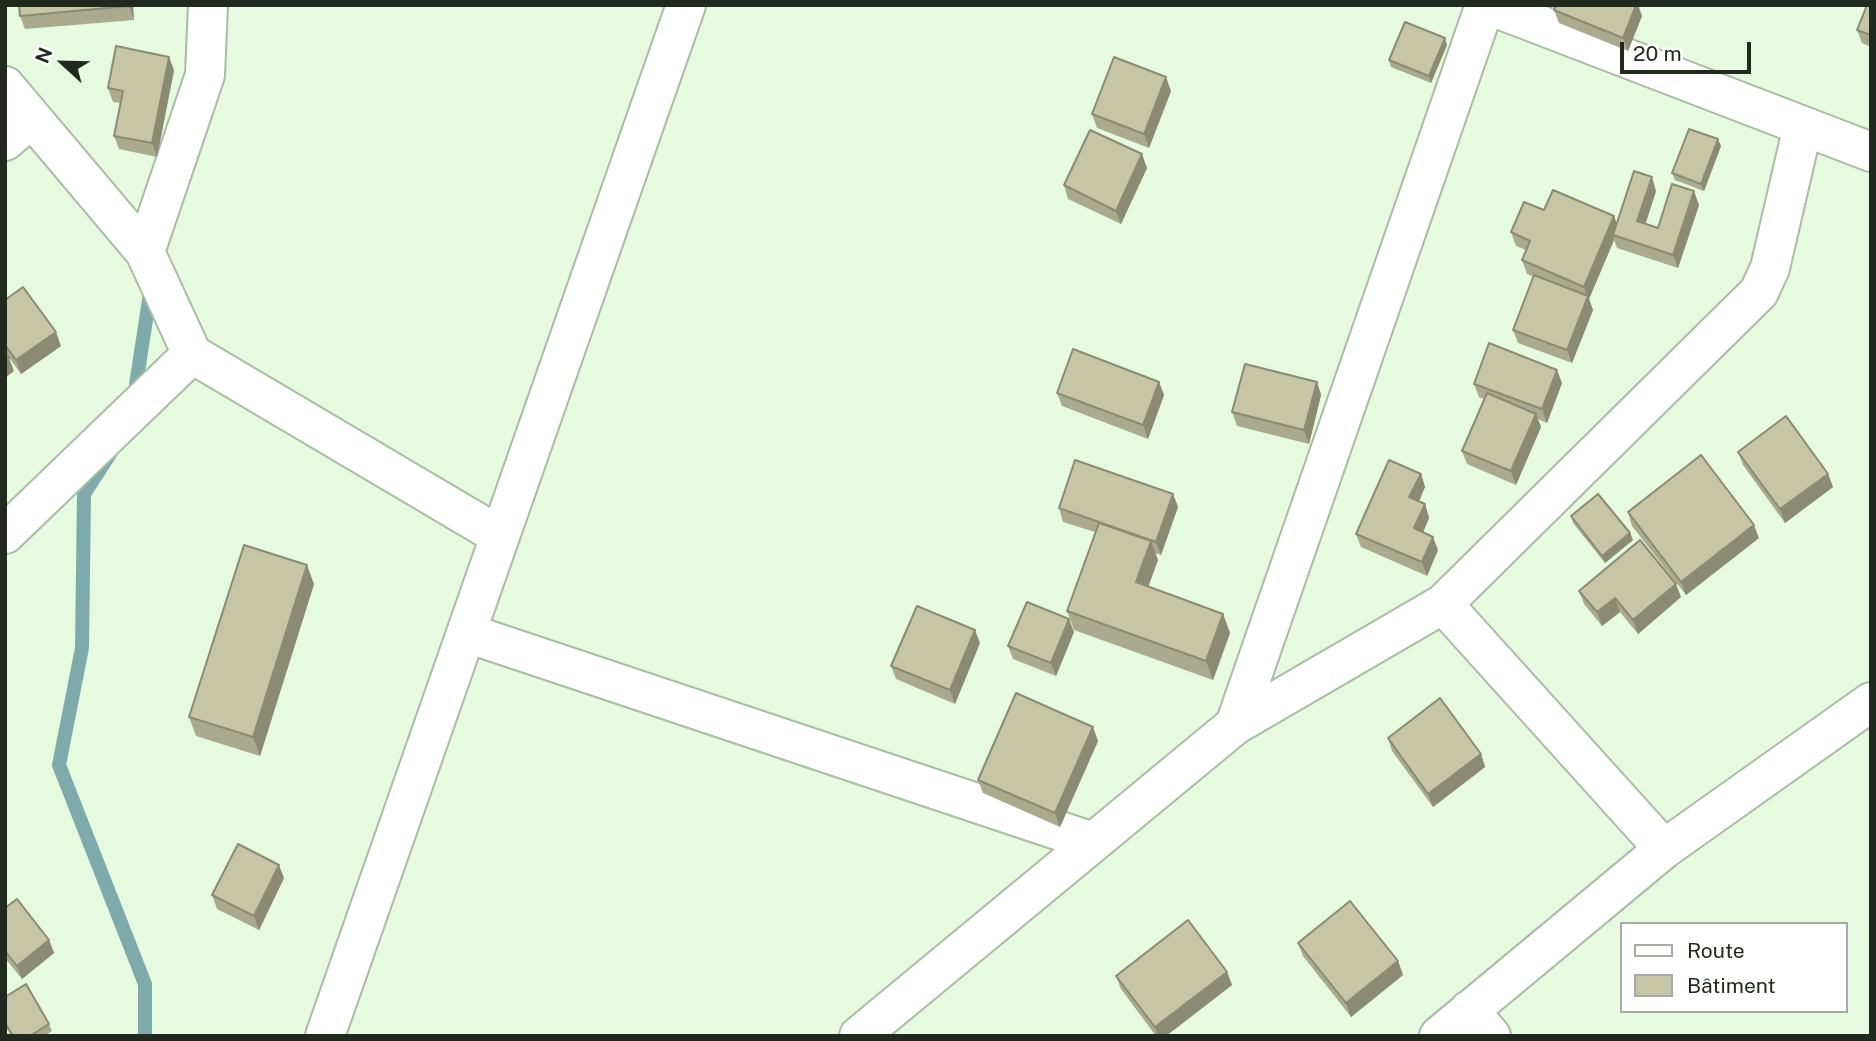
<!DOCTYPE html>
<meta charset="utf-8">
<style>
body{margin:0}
#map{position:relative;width:1876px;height:1041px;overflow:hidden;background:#e5fade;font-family:"Public Sans",sans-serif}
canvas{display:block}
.frame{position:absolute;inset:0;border:7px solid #222a1f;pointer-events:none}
.legend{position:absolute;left:1620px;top:922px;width:228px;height:91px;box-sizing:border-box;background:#fff;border:2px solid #a7aaa5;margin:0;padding:9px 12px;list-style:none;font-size:21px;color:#222a1f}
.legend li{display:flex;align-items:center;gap:14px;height:35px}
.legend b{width:35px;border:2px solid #a7aaa5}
.north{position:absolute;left:28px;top:28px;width:70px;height:70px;-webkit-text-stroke:5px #fff;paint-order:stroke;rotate:292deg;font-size:19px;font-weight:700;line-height:28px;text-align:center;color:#222a1f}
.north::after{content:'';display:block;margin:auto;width:24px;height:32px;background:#222a1f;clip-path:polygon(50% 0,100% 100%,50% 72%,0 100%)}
.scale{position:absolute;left:1620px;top:42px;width:131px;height:32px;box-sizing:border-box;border:4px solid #222a1f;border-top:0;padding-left:9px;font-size:21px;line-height:24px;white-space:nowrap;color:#222a1f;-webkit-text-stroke:5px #fff;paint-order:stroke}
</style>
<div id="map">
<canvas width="1876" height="1041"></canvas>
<div class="frame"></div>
<ul class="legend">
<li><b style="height:9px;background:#fff"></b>Route</li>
<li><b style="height:19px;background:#c6c6a6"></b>Bâtiment</li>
</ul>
<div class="north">N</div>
<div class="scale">20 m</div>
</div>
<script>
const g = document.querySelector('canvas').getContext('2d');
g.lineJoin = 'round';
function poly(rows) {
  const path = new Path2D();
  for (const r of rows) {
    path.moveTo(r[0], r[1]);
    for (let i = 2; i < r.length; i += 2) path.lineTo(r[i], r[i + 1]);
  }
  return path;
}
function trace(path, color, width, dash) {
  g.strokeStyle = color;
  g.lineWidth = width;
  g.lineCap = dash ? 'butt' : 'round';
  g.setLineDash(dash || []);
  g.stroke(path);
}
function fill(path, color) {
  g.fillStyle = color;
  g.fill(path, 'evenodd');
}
const stream = poly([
 [134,398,151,287],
 [110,454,84,494,82,648,59,765,145,984,145,1036]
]);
const minor = poly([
 [1488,5,1871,152],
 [5,86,145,252,192,354,500,536],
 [5,141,31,119],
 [145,252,205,75,208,5],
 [5,534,192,354],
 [1443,604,1664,849],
 [467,633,1093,842],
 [1235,725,1485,5],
 [1469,1010,1491,1036],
 [325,1036,686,5],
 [859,1036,1235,725,1443,604,1759,292,1770,268,1803,126],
 [1439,1036,1664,849,1871,702]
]);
const wall = poly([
 [133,5,134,20,25,29,20,16],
 [1556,5,1638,5,1642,16,1628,51,1559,23,1554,10],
 [1871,5,1871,47,1862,43,1857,30],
 [1447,45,1431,83,1391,67,1389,60],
 [174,70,157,157,119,149,114,136,121,103,113,102,108,88],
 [1171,91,1149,148,1097,128,1092,114],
 [1721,146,1704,191,1675,180,1672,173],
 [1147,168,1121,224,1068,199,1064,185],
 [1656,191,1645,224,1658,228,1699,205,1678,268,1617,248,1614,240,1589,299,1593,310,1572,363,1518,343,1513,330,1534,277,1527,274,1522,260,1526,250,1516,246,1511,232,1544,210,1617,223],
 [5,300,61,346,21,374,5,352],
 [1159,382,1164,395,1148,439,1062,406,1057,393],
 [1317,382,1321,395,1309,444,1237,426,1232,412],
 [1562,383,1547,423,1538,419,1541,427,1516,485,1467,464,1462,451,1484,399,1479,397,1474,384],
 [1738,452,1828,474,1833,487,1785,523,1743,465],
 [1421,474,1425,487,1419,502,1425,504,1429,518,1423,532,1438,550,1427,576,1361,547,1356,534],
 [1173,494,1178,507,1161,555,1155,553,1158,560,1148,587,1223,614,1230,633,1213,680,1074,630,1067,611,1095,532,1063,522,1059,508],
 [1628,512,1759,538,1686,595,1632,526],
 [1571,516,1630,533,1633,540,1605,563,1573,523],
 [314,584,260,756,196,736,189,717],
 [1579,591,1681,597,1638,634,1620,612,1602,626,1584,604],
 [1074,632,1056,676,1013,659,1008,646],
 [980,643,955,704,896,679,891,666],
 [1388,738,1481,754,1485,767,1433,807,1392,751],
 [1098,741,1060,827,983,793,978,780],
 [284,878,259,930,217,909,212,895],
 [5,908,49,940,54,953,22,979,5,958],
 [1298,943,1398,961,1403,975,1351,1017,1303,956],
 [1227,972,1232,985,1166,1036,1156,1036,1121,989,1116,976],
 [5,997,49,1024,52,1031,44,1036,11,1036,5,1025]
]);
const shadedWall = poly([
 [129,5,133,5,134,20,129,6],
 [1636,5,1638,5,1642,16,1628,51,1623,38],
 [1445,38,1447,45,1431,83,1429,76],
 [169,57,174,70,157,157,152,143],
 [1166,77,1171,91,1149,148,1144,134],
 [1718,139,1721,146,1704,191,1701,184],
 [1142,154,1147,168,1121,224,1116,211],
 [1652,177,1656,191,1642,235,1637,221],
 [1694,191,1699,205,1678,268,1673,255],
 [1614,216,1619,229,1613,235,1614,240,1589,299,1593,310,1572,363,1567,350,1587,297,1584,287],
 [56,332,61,346,21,374,16,360],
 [9,358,14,371,5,378,5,361],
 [1557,370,1562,383,1547,423,1542,409],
 [1159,382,1164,395,1148,439,1143,425],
 [1317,382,1321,395,1309,444,1304,430],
 [1536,414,1541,427,1516,485,1511,471],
 [1421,474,1425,487,1414,511,1409,497],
 [1828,474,1833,487,1785,523,1780,509],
 [1173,494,1178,507,1161,555,1156,542],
 [1425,504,1429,518,1419,542,1414,528],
 [1754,525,1759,538,1686,595,1681,582],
 [1630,533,1633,540,1605,563,1602,556],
 [1433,537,1438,550,1427,576,1422,562],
 [1151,541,1158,560,1143,601,1136,582],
 [307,565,314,584,260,756,253,737],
 [1676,584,1681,597,1638,634,1633,620],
 [1615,598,1620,612,1602,626,1597,612],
 [1223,614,1230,633,1213,680,1206,661],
 [1069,619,1074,632,1056,676,1051,663],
 [975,630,980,643,955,704,950,690],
 [1093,727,1098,741,1060,827,1055,813],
 [1481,754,1485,767,1433,807,1428,794],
 [279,865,284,878,259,930,254,916],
 [49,940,54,953,22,979,17,966],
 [1398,961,1403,975,1351,1017,1346,1003],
 [1227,972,1232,985,1166,1036,1158,1036,1155,1027]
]);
const building = poly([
 [19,5,129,5,129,6,20,16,19,5],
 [1556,5,1636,5,1623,38,1554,10,1556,5],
 [1867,5,1871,5,1871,35,1857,30,1867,5],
 [1405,22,1445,38,1429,76,1389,60,1405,22],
 [116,46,169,57,152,143,114,136,123,91,108,88,116,46],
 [1114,57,1166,77,1144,134,1092,114,1114,57],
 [1689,129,1718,139,1701,184,1672,173,1689,129],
 [1090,130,1142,154,1116,211,1064,185,1090,130],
 [1634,171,1652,177,1637,221,1658,228,1672,184,1694,191,1673,255,1613,235,1634,171],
 [1553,190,1614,216,1584,287,1522,260,1530,241,1511,232,1524,202,1544,210,1553,190],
 [1534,275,1588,296,1567,350,1513,330,1534,275],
 [23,287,56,332,16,360,5,345,5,300,23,287],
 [1489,343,1557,370,1542,409,1474,384,1489,343],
 [1073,349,1159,382,1143,425,1057,393,1073,349],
 [5,352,9,358,5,361,5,352],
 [1245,364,1317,382,1304,430,1232,412,1245,364],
 [1487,393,1536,414,1511,471,1462,451,1487,393],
 [1786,416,1828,474,1780,509,1738,452,1786,416],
 [1701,455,1754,525,1681,582,1628,512,1701,455],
 [1075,460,1173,494,1156,542,1059,508,1075,460],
 [1389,460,1421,474,1409,497,1425,504,1414,528,1433,537,1422,562,1356,534,1389,460],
 [1598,494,1630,533,1602,556,1571,516,1598,494],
 [1099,523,1151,541,1136,582,1223,614,1206,661,1067,611,1099,523],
 [1640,540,1676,584,1633,620,1615,598,1597,612,1579,591,1640,540],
 [244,545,307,565,253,737,189,717,244,545],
 [1027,602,1069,619,1051,663,1008,646,1027,602],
 [917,606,975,630,950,690,891,666,917,606],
 [1016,693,1093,727,1055,813,978,780,1016,693],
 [1440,698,1481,754,1428,794,1388,738,1440,698],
 [238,844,279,865,254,916,212,895,238,844],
 [17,899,49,940,17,966,5,951,5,908,17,899],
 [1350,901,1398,961,1346,1003,1298,943,1350,901],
 [1188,920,1227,972,1155,1027,1116,976,1188,920],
 [26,984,49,1024,30,1036,13,1036,5,1023,5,997,26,984]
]);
trace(stream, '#7faaac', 14);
trace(minor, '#a9bda2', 42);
trace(minor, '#fff', 38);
fill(wall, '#aaaa8f');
fill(shadedWall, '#8b8b74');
fill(building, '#c6c6a6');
trace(building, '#8b8b74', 2);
</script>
